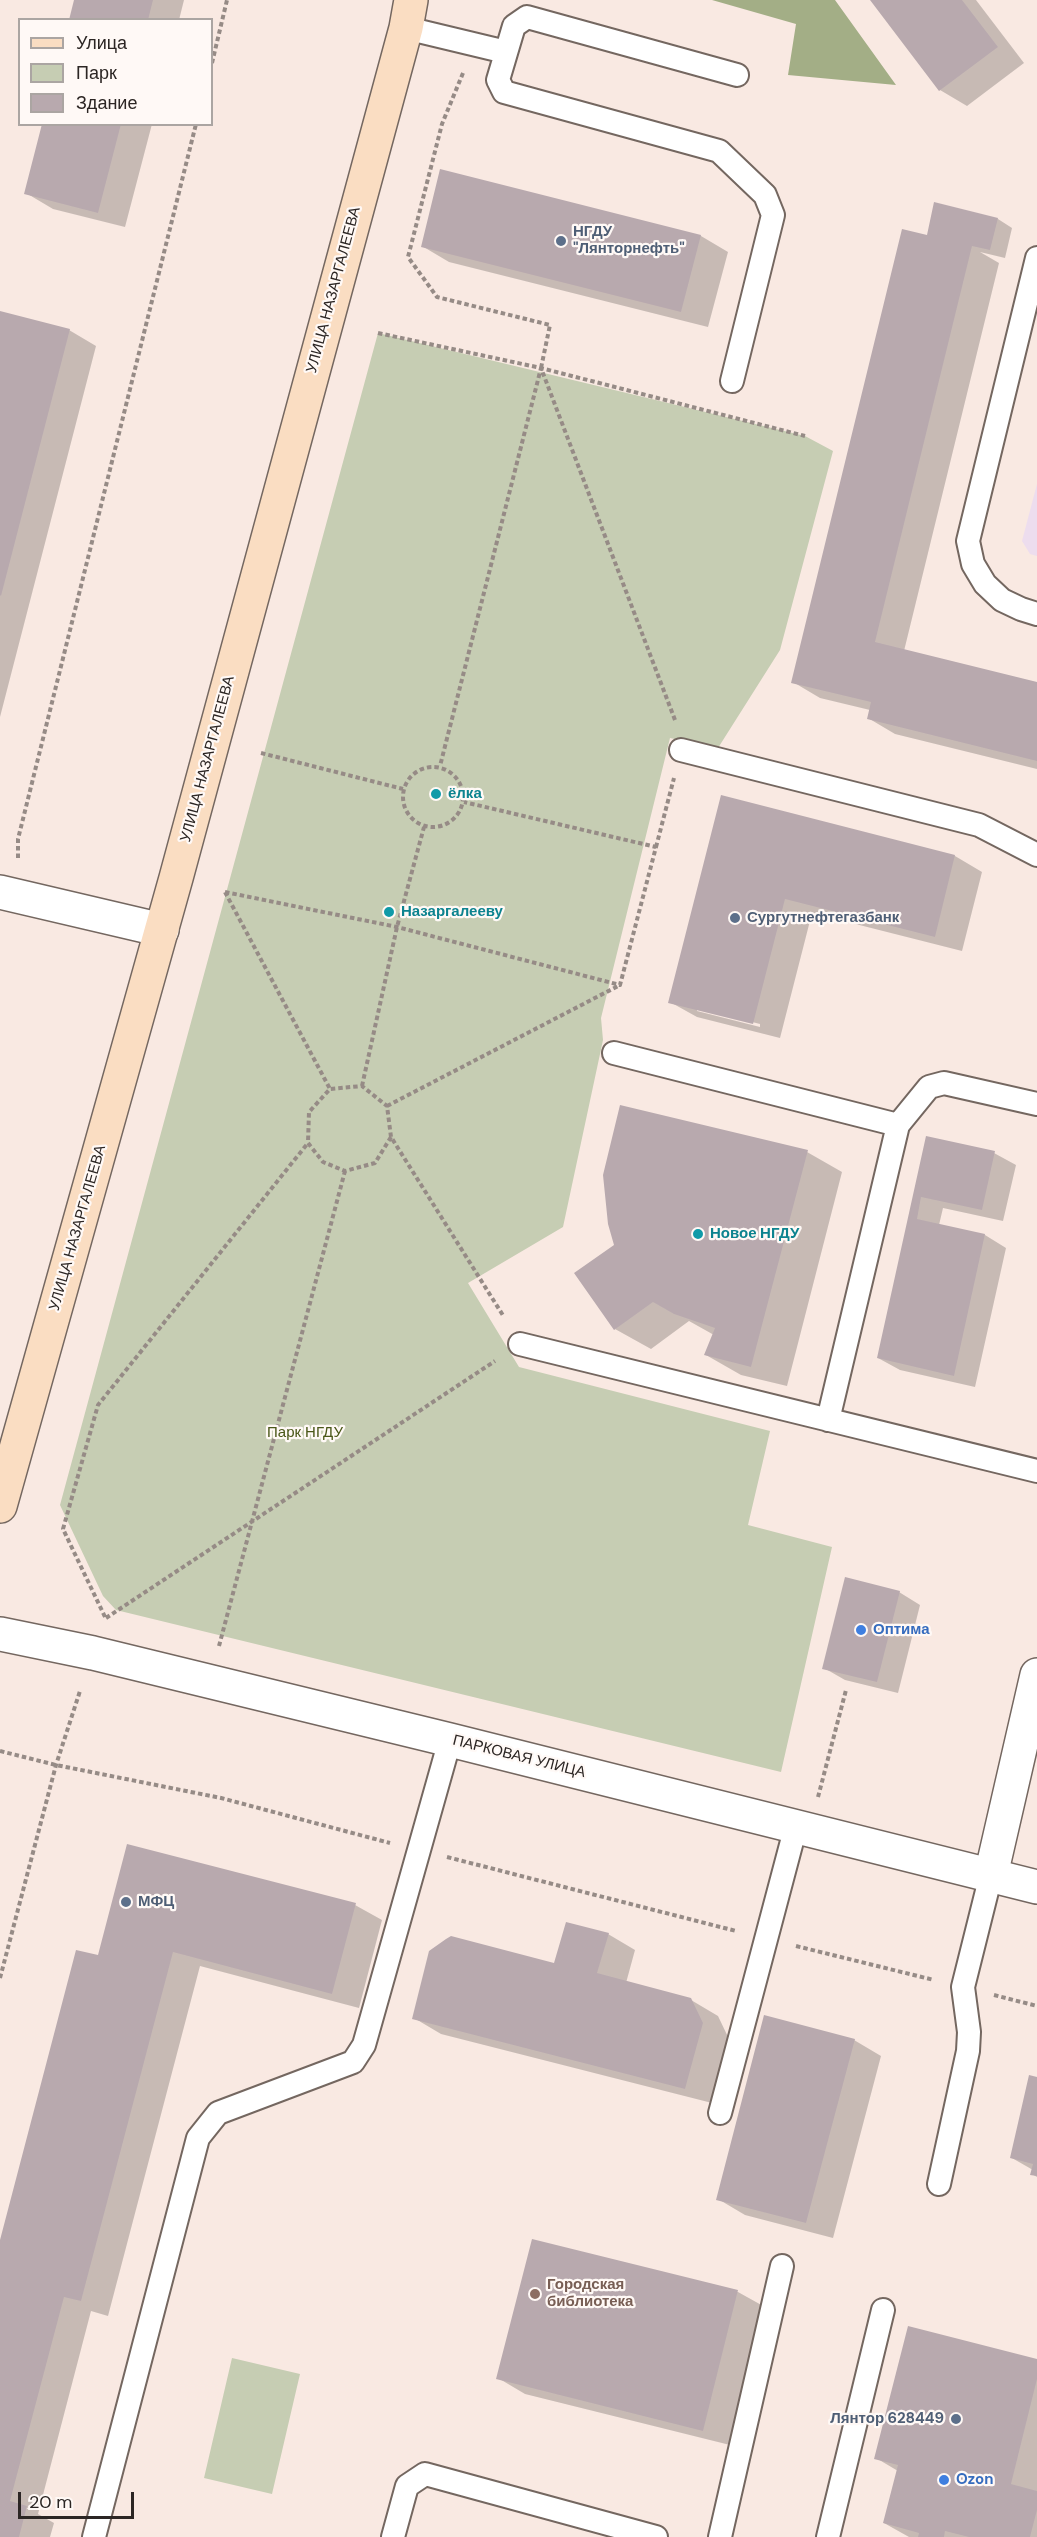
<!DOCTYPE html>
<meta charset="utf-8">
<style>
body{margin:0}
#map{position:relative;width:1037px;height:2537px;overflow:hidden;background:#f9e9e2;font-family:"DM Sans",sans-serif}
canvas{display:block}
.legend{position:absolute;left:18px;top:18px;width:195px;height:108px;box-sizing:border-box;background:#fff9f6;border:2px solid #aba5a2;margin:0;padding:8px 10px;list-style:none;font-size:18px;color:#2c2624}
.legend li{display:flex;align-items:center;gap:12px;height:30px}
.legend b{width:30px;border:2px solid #aba5a2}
.scale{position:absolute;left:18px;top:2492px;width:116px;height:27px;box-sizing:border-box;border:3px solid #2c2624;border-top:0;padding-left:8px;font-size:18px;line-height:21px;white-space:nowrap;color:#2c2624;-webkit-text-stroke:4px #fff9f6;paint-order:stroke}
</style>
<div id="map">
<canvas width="1037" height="2537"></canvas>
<ul class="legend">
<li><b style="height:8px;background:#faddc2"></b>Улица</li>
<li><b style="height:16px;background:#c6cdb3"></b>Парк</li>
<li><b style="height:16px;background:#b8a9ae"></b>Здание</li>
</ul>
<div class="scale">20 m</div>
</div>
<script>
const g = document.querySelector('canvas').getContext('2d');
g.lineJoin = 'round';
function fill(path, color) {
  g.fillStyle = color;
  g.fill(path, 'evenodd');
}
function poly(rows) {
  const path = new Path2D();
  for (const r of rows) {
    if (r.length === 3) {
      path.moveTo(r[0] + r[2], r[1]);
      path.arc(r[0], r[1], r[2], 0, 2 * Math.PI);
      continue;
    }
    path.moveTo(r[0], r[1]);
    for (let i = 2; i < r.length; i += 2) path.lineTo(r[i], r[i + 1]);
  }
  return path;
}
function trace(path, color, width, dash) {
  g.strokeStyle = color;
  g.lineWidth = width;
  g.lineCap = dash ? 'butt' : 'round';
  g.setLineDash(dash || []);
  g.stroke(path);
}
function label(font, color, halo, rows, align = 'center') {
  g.font = font + ' "DM Sans",sans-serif';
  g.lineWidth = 4.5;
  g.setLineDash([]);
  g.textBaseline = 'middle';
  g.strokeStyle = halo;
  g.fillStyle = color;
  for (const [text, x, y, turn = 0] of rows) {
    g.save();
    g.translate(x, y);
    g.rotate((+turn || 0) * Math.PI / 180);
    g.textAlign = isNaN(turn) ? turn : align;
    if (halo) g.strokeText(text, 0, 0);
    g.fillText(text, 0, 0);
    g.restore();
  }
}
const education = poly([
 [1037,484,1037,556,1030,554,1022,541]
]);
const green = poly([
 [378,333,805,436,833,451,780,650,718,748,670,738,601,1018,603,1040,563,1227,468,1283,519,1367,770,1431,748,1525,832,1547,781,1772,116,1610,103,1596,60,1505],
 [232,2358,300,2374,272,2494,204,2478]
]);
const forest = poly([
 [712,0,835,0,896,85,788,75,796,24]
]);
const shadow = poly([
 [76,0,184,0,179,20,71,20],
 [872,0,976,0,1024,63,967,106,940,90],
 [44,124,152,124,125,227,53,209,26,193],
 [998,219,1012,228,1005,258,980,252,999,263,904,651,1037,683,1037,769,895,734,868,718,870,710,820,698,793,682,934,238],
 [701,236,728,252,708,327,449,262,422,246],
 [0,313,69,330,96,346,0,717],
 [722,797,955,856,982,872,962,951,812,913,780,1038,697,1017,670,1002],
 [697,1008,760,1024,760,1027,697,1011],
 [927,1138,994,1153,1016,1165,1003,1221,943,1208,939,1225,985,1235,1006,1248,975,1387,900,1370,878,1358],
 [807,1152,842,1172,787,1386,741,1375,706,1355,714,1335,689,1321,651,1349,615,1329],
 [899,1592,920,1605,898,1693,845,1680,824,1668],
 [355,1905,382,1920,359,2008,200,1966,108,2316,91,2311,38,2514,54,2523,50,2537,0,2537,0,2246,99,1957],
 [608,1934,635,1950,626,1983,691,2000,718,2016,729,2039,712,2103,441,2034,414,2018,555,1964],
 [854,2040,881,2056,833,2238,745,2215,718,2199],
 [1037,2078,1037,2177,1032,2174,1033,2170,1012,2158],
 [533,2241,738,2292,765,2307,730,2445,525,2394,498,2378],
 [1037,2361,1037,2537,909,2537,884,2523,898,2471,876,2458]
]);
const building = poly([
 [74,0,153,0,148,20,69,20],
 [870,0,962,0,998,47,939,91],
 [42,124,121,124,98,213,24,194],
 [440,169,701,235,681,312,421,247],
 [934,202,998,218,990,250,972,246,875,642,1037,682,1037,761,867,719,871,702,791,683,902,229,927,235],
 [0,311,70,329,1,596,0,595],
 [721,795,955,855,935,937,785,899,753,1024,668,1003],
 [620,1105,808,1150,751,1367,704,1355,715,1328,674,1314,653,1302,614,1330,574,1273,614,1245,608,1224,603,1175],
 [926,1136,995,1151,982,1210,921,1197,917,1219,985,1234,954,1376,877,1358],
 [845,1577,900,1591,877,1682,822,1669],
 [127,1844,356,1903,332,1994,173,1952,81,2301,64,2297,10,2501,27,2506,19,2537,0,2537,0,2240,76,1950,98,1955],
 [566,1922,609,1933,597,1973,691,1998,703,2023,685,2089,412,2019,429,1951,446,1939,451,1936,554,1963],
 [764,2015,855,2039,806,2223,716,2200],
 [1029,2075,1037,2077,1037,2176,1030,2175,1033,2164,1010,2158],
 [532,2239,738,2290,703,2431,496,2379],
 [908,2326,1037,2359,1037,2379,1011,2484,1037,2491,1037,2510,1030,2537,969,2537,945,2531,944,2537,918,2537,919,2533,883,2523,898,2465,874,2459]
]);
const path = poly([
 [212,63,227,0],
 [463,73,442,124,408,257,437,297,550,325,541,368],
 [378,333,541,368,440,766],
 [675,720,541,368,805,436],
 [261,753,403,789],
 [433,797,30],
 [656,847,674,778],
 [18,858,18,839,196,124],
 [225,892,397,927,620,985,656,847,464,802],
 [225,892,330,1089],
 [362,1086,397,927,424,827],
 [387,1106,620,985],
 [391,1137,375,1163,345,1171,323,1162,308,1143,309,1112,330,1089,362,1086,387,1106,391,1137,504,1317],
 [105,1617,63,1529,98,1405,308,1143],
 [106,1618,495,1361],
 [219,1646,345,1171],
 [0,1751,56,1765,221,1798,390,1843],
 [818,1797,846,1690],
 [447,1857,736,1931],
 [796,1946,934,1980],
 [0,1978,56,1765,80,1691],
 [994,1995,1037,2006]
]);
const service = poly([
 [406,28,506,52],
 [1037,258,968,541,973,564,985,584,1002,600,1021,609,1037,614],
 [732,381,773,215,765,195,719,151,504,92,498,80,514,26,527,17,737,75],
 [681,750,979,825,1037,855],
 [614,1053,898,1125],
 [520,1344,1037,1471],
 [828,1420,898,1125,929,1087,944,1083,1037,1104],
 [720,2113,796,1826],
 [939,2184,968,2051,969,2032,963,1987,991,1875],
 [94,2537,198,2138,218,2113,353,2062,364,2045,450,1740],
 [393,2537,407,2486,425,2474,656,2537],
 [720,2537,782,2266],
 [828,2537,883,2310]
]);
const minor = poly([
 [0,892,162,930],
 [991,1875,1037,1675]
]);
const tertiary = poly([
 [0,1634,93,1653,450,1740,1037,1887]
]);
const secondary = poly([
 [0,1506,176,878,406,28,411,0]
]);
const markers = [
 [561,241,6,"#5c6f8a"],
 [436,794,6,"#0f9aa8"],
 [389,912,6,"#0f9aa8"],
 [735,918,6,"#5c6f8a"],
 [698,1234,6,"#0f9aa8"],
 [861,1630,6,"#3f7fe0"],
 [126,1902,6,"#5c6f8a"],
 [535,2294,6,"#8d6e63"],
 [956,2419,6,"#5c6f8a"],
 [944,2480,6,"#3f7fe0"]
];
const serviceNames = [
 ["НГДУ",573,232],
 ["\"Лянторнефть\"",573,249],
 ["Сургутнефтегазбанк",747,918],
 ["МФЦ",138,1902],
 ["Лянтор 628449",944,2419,"right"]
];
const streetNames = [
 ["УЛИЦА НАЗАРГАЛЕЕВА",334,290,-75],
 ["УЛИЦА НАЗАРГАЛЕЕВА",208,759,-75],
 ["УЛИЦА НАЗАРГАЛЕЕВА",78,1228,-74],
 ["ПАРКОВАЯ УЛИЦА",519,1757,14]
];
const cultureNames = [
 ["ёлка",448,794],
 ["Назаргалееву",401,912],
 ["Новое НГДУ",710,1234]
];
const parkNames = [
 ["Парк НГДУ",305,1433]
];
const shopNames = [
 ["Оптима",873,1630],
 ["Ozon",956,2480]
];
const educationNames = [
 ["Городская",547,2285],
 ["библиотека",547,2302]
];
fill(education, '#edddee');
fill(green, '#c6cdb3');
fill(forest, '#a3ae86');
fill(shadow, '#0003');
fill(building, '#b8a9ae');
trace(service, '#746760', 26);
trace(minor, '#746760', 36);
trace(tertiary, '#746760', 36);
trace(secondary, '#746760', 36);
trace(path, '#968b86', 4, [4.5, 3]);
trace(service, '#fff', 22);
trace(minor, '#fff', 33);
trace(tertiary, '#fff', 33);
trace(secondary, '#faddc2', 33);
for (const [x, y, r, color] of markers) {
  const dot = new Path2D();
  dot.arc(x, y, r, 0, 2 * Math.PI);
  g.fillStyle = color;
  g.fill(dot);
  trace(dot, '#fff9f6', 2);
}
label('bold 15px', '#4e5e75', '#fff9f6', serviceNames, 'left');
label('15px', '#2c2624', '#fff9f6', streetNames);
label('bold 15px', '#0d838f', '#fff9f6', cultureNames, 'left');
label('15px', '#4a5718', '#fff9f6', parkNames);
label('bold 15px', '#366cbe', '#fff9f6', shopNames, 'left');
label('bold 15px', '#785e54', '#fff9f6', educationNames, 'left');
</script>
